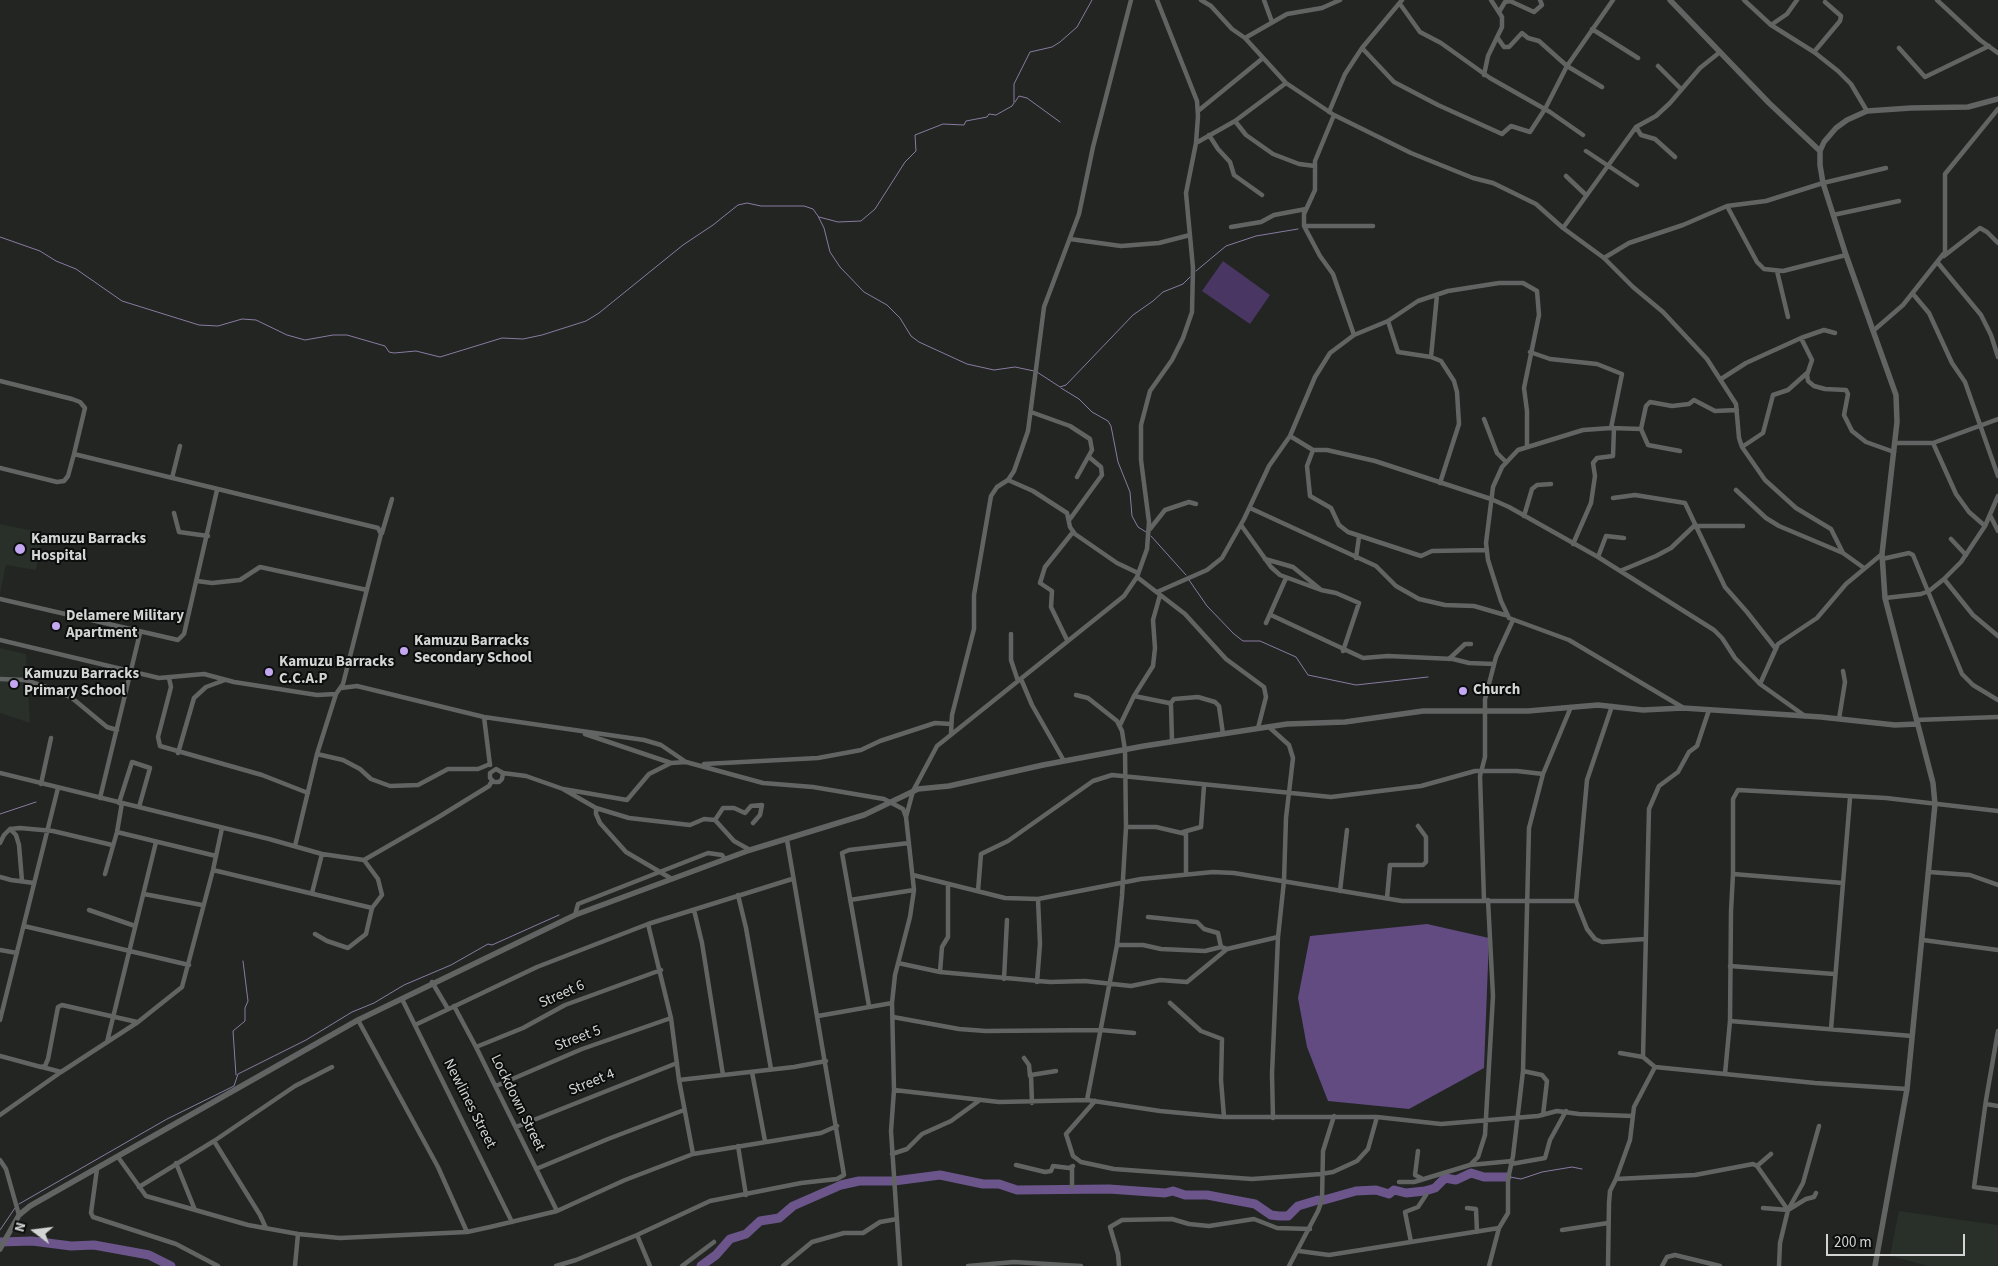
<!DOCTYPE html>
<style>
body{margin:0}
#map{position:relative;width:1998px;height:1266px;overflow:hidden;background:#222522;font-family:"Source Sans 3",sans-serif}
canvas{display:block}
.north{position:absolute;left:10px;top:1206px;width:50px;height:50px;-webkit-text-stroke:4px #0c0e0d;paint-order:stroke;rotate:285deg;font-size:14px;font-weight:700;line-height:20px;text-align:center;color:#d2d5d3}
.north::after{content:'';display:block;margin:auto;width:18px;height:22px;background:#d2d5d3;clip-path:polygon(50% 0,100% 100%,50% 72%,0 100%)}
.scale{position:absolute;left:1826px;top:1234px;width:139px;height:22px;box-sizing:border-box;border:2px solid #d2d5d3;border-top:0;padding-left:6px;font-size:15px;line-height:18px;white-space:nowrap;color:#d2d5d3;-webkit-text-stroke:4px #0c0e0d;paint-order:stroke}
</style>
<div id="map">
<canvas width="1998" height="1266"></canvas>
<div class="north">N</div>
<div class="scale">200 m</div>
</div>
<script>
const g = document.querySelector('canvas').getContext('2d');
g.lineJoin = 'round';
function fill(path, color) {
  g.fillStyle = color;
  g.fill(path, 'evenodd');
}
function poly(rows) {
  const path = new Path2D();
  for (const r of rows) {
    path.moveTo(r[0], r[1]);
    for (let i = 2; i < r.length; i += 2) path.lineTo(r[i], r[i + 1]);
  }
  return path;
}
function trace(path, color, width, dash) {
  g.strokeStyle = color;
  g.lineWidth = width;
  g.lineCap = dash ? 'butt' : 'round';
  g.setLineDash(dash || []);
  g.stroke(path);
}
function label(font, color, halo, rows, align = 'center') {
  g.font = font + ' "Source Sans 3",sans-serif';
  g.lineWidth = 4;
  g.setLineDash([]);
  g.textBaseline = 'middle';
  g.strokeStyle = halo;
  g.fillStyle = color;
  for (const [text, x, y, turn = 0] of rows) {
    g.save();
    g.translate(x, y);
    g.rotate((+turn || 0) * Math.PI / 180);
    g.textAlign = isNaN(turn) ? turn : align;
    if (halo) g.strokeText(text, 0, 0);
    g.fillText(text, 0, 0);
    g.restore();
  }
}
const built = poly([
 [0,524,43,533,36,570,6,565,0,593],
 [0,648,26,654,30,723,0,713],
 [1899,1211,1998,1225,1998,1266,1929,1266,1890,1256]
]);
const green = poly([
 [1223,261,1270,295,1250,324,1202,291]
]);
const forest = poly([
 [1427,924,1489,938,1484,1068,1409,1109,1328,1101,1307,1047,1298,998,1310,936]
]);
const stream = poly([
 [1015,102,1019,96,1027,98,1060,122],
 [819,217,838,222,861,221,875,209,905,162,916,151,915,135,943,124,964,125,966,121,987,117,989,114,996,115,1012,106,1014,103,1014,84,1030,52,1052,47,1060,42,1077,27,1092,0],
 [0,237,40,251,56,261,76,269,122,301,199,325,218,326,242,319,256,320,287,335,305,340,333,335,347,335,385,346,389,352,394,353,416,351,440,357,502,338,523,339,542,335,586,321,599,313,683,245,713,225,738,205,747,203,761,206,804,206,813,209,818,216,824,228,830,252,840,267,864,292,887,305,900,318,911,336,919,342,967,364,994,370,1015,367,1034,371],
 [1196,271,1226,246,1256,236,1298,229],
 [1037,372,1060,387,1066,385,1133,315,1153,301,1163,292,1183,284,1190,277],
 [1061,388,1079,399,1092,412,1108,421,1111,426,1118,462,1130,492,1132,516,1138,527,1146,532],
 [1151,536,1186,575],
 [1189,580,1207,606,1234,634,1243,641,1260,641,1296,657,1308,675,1356,685,1428,677],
 [0,814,36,802],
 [236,1075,233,1031,245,1021,245,1008,248,1001,243,961],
 [1510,1177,1521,1179,1542,1172,1572,1167,1582,1169],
 [19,1204,167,1119,234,1086,238,1074,306,1040,352,1012,374,1003,404,985,451,965,488,944,492,945,559,915],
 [0,1230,15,1208]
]);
const river = poly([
 [1324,1200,1356,1191,1376,1190,1389,1194,1394,1190,1406,1193,1425,1191,1435,1188,1445,1178,1456,1180,1471,1173,1484,1177,1507,1177],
 [0,1242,32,1241,71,1246,94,1245,149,1255,171,1266],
 [701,1266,716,1255,730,1239,746,1234,760,1221,779,1218,793,1206,841,1185,859,1181,894,1181,940,1175,983,1184,999,1184,1017,1190,1109,1189,1165,1193,1173,1191,1185,1195,1207,1195,1255,1204,1271,1215,1279,1216,1288,1216,1298,1206,1318,1200]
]);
const minor = poly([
 [1201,0,1211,6,1232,29,1245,38,1286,83,1334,115,1411,153,1473,178,1493,183,1536,204,1563,228,1604,258,1633,287,1663,312,1707,359,1736,404,1739,438,1742,447,1765,480,1796,508,1831,529,1843,553,1864,568],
 [1264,0,1272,22],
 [1744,0,1771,25,1814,52,1838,71,1851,84,1867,111],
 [1937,0,1980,40,1998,53],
 [1400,4,1420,32,1441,43,1490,78,1550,112,1583,135],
 [1499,12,1505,2,1510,1,1534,12,1542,5,1540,0],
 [1771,25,1787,14,1797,0],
 [1592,29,1638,58],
 [1497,37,1504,47,1509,47,1522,33,1528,38,1539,41,1567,66,1602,87],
 [1245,38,1287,14,1322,8,1340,0],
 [1362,48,1394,82,1438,105,1502,134,1511,126,1530,132,1545,109,1567,66,1613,0],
 [1899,48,1925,77,1989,46],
 [1814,52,1840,21,1841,16,1825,2],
 [1658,66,1681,89],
 [1484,75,1488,56,1502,27,1502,17,1491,0],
 [1198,111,1263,58],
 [1329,112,1345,74,1362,48,1402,0],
 [1334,115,1315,161,1315,190,1304,214,1304,226,1320,256,1333,274,1354,335],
 [1235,121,1246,135,1273,154,1299,164,1315,166],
 [1636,127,1641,135,1655,139,1675,157],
 [1209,135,1218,149,1230,162,1234,175,1262,195],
 [1196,143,1235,121,1286,83],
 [1586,151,1637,185],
 [1566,176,1586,195],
 [1727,206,1757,262,1764,269,1783,271,1846,255],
 [1833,215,1899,201],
 [1304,226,1373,226],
 [1231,227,1261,222,1274,215,1306,209],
 [1563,228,1636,127,1656,116,1670,103,1700,68,1720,52],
 [1070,239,1121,246,1159,243,1190,235],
 [1944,256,1980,228,1987,232,1998,243],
 [1604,258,1629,243,1683,225,1727,206,1766,201,1823,183,1886,168],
 [1938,263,1981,315,1991,335,1998,357],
 [1777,271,1788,317],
 [1913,294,1929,313,1952,363,1965,382,1998,476],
 [1388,321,1398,352,1431,357,1441,361,1454,381,1457,392,1459,424,1440,483],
 [1873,331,1903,305,1945,252,1945,174,1998,109],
 [1801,338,1812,360,1807,375,1808,381,1814,386,1825,389,1846,390,1848,394,1844,415,1852,431,1866,442,1894,452],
 [1530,352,1550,359,1597,364,1622,374,1611,428],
 [1431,357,1437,295],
 [1721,379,1746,363,1801,338,1824,330,1835,333],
 [0,381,72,399,80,402,85,408,74,454,68,476,64,481,57,482,0,468],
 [1031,412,1070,426,1090,439,1092,450,1077,477],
 [1484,419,1497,453,1506,462],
 [1641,429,1646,406,1650,402,1672,406,1689,404,1694,400,1715,411,1737,410],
 [1290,436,1313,450,1327,450,1375,461,1491,499,1509,507,1598,557,1714,630,1722,638,1735,658,1760,684,1805,716],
 [1895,443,1933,443,1998,419],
 [1933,443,1956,494,1969,512,1985,526],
 [1742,447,1763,433,1773,395,1788,390,1807,373],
 [1313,450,1307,466,1310,496,1331,508,1339,525,1348,532,1421,556,1432,551,1487,550],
 [1680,451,1648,445,1641,429,1611,428,1583,430,1518,450,1502,467,1493,487,1486,543,1488,560,1501,601,1509,618,1569,640,1682,707],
 [172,478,180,446],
 [1008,480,1033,491,1067,513,1070,527,1075,534,1117,563,1138,573],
 [1736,490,1766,518,1779,526,1843,553],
 [1613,498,1635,495,1685,503,1725,587,1747,612,1776,649],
 [1250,508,1376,566,1396,586,1419,599,1445,605,1474,606,1505,615],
 [174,513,179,532,208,536],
 [1524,516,1532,489,1537,485,1551,484],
 [1991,517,1998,531],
 [1070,519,1102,475,1101,467,1089,457],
 [1241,525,1271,567,1280,575,1321,590,1336,593,1359,603,1343,651],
 [1150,529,1165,510,1189,502,1196,504],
 [382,533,392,499],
 [1951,539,1966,555],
 [1573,544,1591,503,1595,476,1593,463,1597,458,1613,456,1614,428],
 [1598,557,1606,536,1624,538],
 [1356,558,1359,537],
 [1265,559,1293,567,1320,589],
 [1882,559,1909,553,1913,555,1962,674,1973,685,1998,700],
 [1620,571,1656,556,1671,548,1694,526,1743,526],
 [1137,577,1185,614,1226,659,1264,687,1266,697,1258,728],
 [1944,579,1973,615,1998,636],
 [197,581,212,583,240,580,260,567,367,590],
 [1157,592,1207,570,1222,558,1244,519,1269,466,1290,436,1315,377,1330,353,1354,335,1388,321,1418,301,1448,291,1499,283,1523,283,1537,291,1539,315,1524,388,1527,411,1527,447],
 [1885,598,1921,594,1929,591,1944,579,1961,562,1985,526,1998,496],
 [0,599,178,640,184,634,217,490],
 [1271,615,1363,658,1388,656,1453,659,1469,663,1494,664],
 [1266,623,1286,578],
 [1011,634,1011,660,1018,681],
 [0,640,159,678,204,674,234,682,317,695,336,694,343,684,381,534,378,528,74,454],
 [1067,640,1051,607,1052,591,1040,583,1045,567,1073,532],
 [1449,659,1465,644,1471,644],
 [169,678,171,687,158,737,160,746,262,775,308,793],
 [0,679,25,680,55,690,72,698,107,727,117,730],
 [1021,679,1032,705,1064,761],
 [1760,684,1778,644,1817,618,1846,584,1882,554],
 [341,688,357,686,484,717,644,740,661,745,686,762],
 [1076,695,1088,698,1117,721,1122,731,1125,750,1126,827,1122,896,1117,945,1087,1100],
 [1134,696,1153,666,1155,648,1153,620,1160,595],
 [1170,704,1174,699,1198,697,1215,702,1219,706,1223,734],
 [1612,706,1587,780,1576,901,1587,929,1595,939,1602,942,1645,939],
 [1709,710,1697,746,1689,752,1678,772,1659,786,1649,809,1643,1057,1655,1067,1815,1083,1907,1089],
 [484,717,490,765],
 [1839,719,1845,682,1843,671],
 [1916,720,1998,717],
 [1120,725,1134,696,1169,703,1171,705,1172,741],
 [1269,727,1289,745,1293,758,1286,818,1284,881,1278,937,1272,1074,1273,1118],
 [951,733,952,715,974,629,974,595,991,496,997,487,1008,480,1014,471,1028,431,1044,307,1079,214,1093,147,1131,0],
 [585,734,671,763],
 [178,753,194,698,206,687,225,680],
 [317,754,343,760,360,769,371,779,390,786,418,785,448,769,478,769,490,764],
 [704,764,818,758,861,750,880,741,935,723,951,724],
 [0,773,269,839,322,854,364,860,437,818,489,786,492,781],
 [503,773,502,779,499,782,494,782,490,778,490,773,496,769,503,773,526,776,563,789,596,808,629,818,690,825,704,819,715,820,734,841,750,850],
 [41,784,51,738],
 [563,789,627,800,649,774,671,763,686,762,763,783,813,787,884,799,903,809,906,817,914,890,910,917,895,975,892,1003,894,1090,891,1131,900,1266],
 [100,798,140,633],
 [119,803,132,762,150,768,139,807],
 [596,808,596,814,600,823,626,852,672,879],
 [906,817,913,791,937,746,1124,596,1137,577,1147,549,1149,522,1141,460,1141,425,1150,391,1172,360,1183,338,1192,312,1193,268,1186,193,1196,143,1198,116,1197,101,1157,0],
 [715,820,723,808,734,808,745,813,751,806,762,805,760,815,753,823],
 [1126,827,1156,827,1186,834,1186,874],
 [10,829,16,835,19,845,22,881],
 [117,832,216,856],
 [1183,832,1201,827,1204,786],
 [0,843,4,835,10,829,20,828,53,831,112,845],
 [295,846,317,754,336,694],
 [213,870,372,908],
 [1929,872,1970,875,1998,885],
 [105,874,117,832,122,803],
 [1733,874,1843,883],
 [913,875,1005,898,1038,899,1141,879,1213,872,1234,873,1402,901,1576,901],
 [0,877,11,880,34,883],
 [978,891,981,854,1008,841,1093,781,1112,775,1331,797,1421,786,1475,771,1517,771,1543,774],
 [1340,891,1347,830],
 [312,893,322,854],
 [144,894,202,905],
 [738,895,746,928,771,1069],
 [1387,898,1390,865,1423,865,1426,862,1426,837,1418,826],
 [850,900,914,890],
 [1484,900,1480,776,1485,757,1485,699,1496,657,1513,620],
 [89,910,135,926],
 [694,910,702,943,723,1075],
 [575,915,578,904,708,853,722,855,725,859],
 [1148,917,1197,922,1204,929,1218,933,1221,947],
 [648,924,671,1018,679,1080,693,1154],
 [24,926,189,965],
 [315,934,327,941,348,948,366,934,372,908,382,895,378,879,364,860],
 [1923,940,1998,950],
 [1117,945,1143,945,1161,949,1205,951,1221,947,1227,949],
 [0,950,17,953],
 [898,963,940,972,1050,982,1085,981,1131,986,1160,980,1187,982,1227,949,1278,937],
 [1730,966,1834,974],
 [940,972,942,947,948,937,948,884],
 [1004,979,1007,920],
 [432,982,448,1009],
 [1037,982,1040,944,1038,899],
 [402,999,512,1222],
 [1170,1003,1201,1031,1222,1039,1221,1080,1224,1117],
 [454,1006,476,1047,557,1211],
 [869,1006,842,853,849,850,909,843],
 [818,1016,892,1003],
 [893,1017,959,1029,986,1031,1101,1030,1134,1033],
 [0,1020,58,788],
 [358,1020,438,1167,467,1232],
 [1730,1021,1912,1036],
 [415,1025,537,967,648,924,792,879],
 [1831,1029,1850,798],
 [1998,1031,1986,1100,1974,1187,1998,1190],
 [107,1042,156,842],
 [476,1047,523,1028,565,1005,661,970],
 [1620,1053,1643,1057],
 [0,1056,41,1067,45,1066,48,1059,58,1007,62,1005,137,1022],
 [1024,1058,1029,1065,1030,1076],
 [42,1067,61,1072],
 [1523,1071,1542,1075,1547,1081,1543,1115],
 [752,1072,765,1141],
 [1725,1074,1730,1021,1731,911,1733,874,1733,799,1738,790,1886,798,1998,811],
 [679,1080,794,1067,826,1061],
 [496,1086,582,1049,671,1018],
 [894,1090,999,1102,1087,1100,1160,1111,1224,1117,1377,1117,1441,1124,1538,1116,1557,1111,1579,1114,1632,1116],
 [1095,1101,1066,1134,1073,1156,1081,1162,1114,1169,1252,1179,1321,1174,1333,1172,1357,1161,1368,1149,1377,1117],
 [1032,1103,1031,1075,1056,1071],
 [1986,1104,1998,1106],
 [0,1115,61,1072,138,1022,182,987,213,870,222,828],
 [516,1127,677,1063],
 [214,1141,260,1215,266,1228],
 [738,1146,746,1195],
 [1418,1151,1415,1175,1421,1178],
 [892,1154,907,1149,922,1134,951,1121,980,1100],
 [118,1157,146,1196,248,1225,298,1234,340,1238,467,1232,490,1227,557,1211,625,1180,693,1154,821,1133,837,1126],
 [0,1160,6,1169,19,1215],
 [176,1163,195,1210],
 [1511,1164,1545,1158,1550,1140,1566,1111],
 [1016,1165,1045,1172,1051,1171,1053,1166,1069,1168,1073,1166],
 [1470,1165,1478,1157,1485,1135,1493,996,1488,900],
 [1757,1166,1771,1154],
 [1072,1167,1072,1186],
 [97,1169,91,1213,93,1217,176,1244,218,1266],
 [536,1169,608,1139,684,1110],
 [1616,1179,1630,1140,1634,1107,1655,1067],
 [1399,1182,1414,1182,1470,1165,1512,1161],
 [139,1187,214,1141,295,1086,332,1067],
 [1467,1208,1476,1209,1477,1232],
 [1763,1208,1788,1210,1806,1199,1814,1197,1816,1193],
 [1562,1230,1608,1223],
 [637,1235,650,1266],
 [1411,1242,1405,1212,1418,1207,1426,1195],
 [1299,1251,1329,1255,1499,1228],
 [295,1266,298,1234],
 [556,1266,576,1260,637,1235,710,1201,801,1183,837,1179,844,1175,787,840],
 [682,1266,714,1242],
 [783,1266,812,1242,844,1233,863,1233,880,1222,897,1219],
 [968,1266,1014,1262,1081,1266],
 [1119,1266,1118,1254,1110,1227,1122,1220,1172,1219,1189,1224,1209,1226,1254,1219,1277,1228,1310,1229],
 [1289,1266,1318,1211,1322,1200,1323,1151,1334,1116],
 [1489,1266,1499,1228,1508,1213,1508,1179,1513,1156,1523,1071,1529,828,1543,774,1571,707],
 [1608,1266,1609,1203,1610,1191,1616,1179,1695,1175,1753,1164,1757,1166,1788,1210],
 [1662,1266,1667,1257,1675,1255,1720,1266],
 [1779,1266,1780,1243,1788,1210,1803,1183,1819,1126]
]);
const tertiary = poly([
 [1670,0,1769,103,1820,151],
 [0,1249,19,1215,30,1206,358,1020,575,915,750,850,864,815,918,789,949,786,1043,765,1144,746,1287,724,1345,722,1423,711,1528,711,1598,705,1643,710,1683,708,1821,717,1895,725,1917,724],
 [1875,1266,1907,1089,1935,804,1933,783,1885,598,1882,554,1897,422,1896,395,1846,255,1823,183,1820,165,1820,151,1824,142,1836,128,1847,120,1867,111,1911,108,1968,107,1998,99]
]);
const markers = [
 [20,549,6,"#c4a7f1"],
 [56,626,5,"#c4a7f1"],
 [404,651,5,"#c4a7f1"],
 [269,672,5,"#c4a7f1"],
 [14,684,5,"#c4a7f1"],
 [1463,691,5,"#c4a7f1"]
];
const poiNames = [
 ["Kamuzu Barracks",31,540],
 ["Hospital",31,557],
 ["Delamere Military",66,617],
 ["Apartment",66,634],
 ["Kamuzu Barracks",414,642],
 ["Secondary School",414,659],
 ["Kamuzu Barracks",279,663],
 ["C.C.A.P",279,680],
 ["Kamuzu Barracks",24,675],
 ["Primary School",24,692],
 ["Church",1473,691]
];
const streetNames = [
 ["Street 6",562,995,-24],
 ["Street 5",578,1039,-21],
 ["Street 4",592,1083,-22],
 ["Lockdown Street",517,1103,64],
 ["Newlines Street",469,1104,63]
];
fill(built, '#283029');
fill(green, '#493663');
fill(forest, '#614b81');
trace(stream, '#8a7ba1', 1);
trace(river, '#6b558b', 9);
trace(minor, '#626463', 4.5);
trace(tertiary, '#626463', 5.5);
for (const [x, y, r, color] of markers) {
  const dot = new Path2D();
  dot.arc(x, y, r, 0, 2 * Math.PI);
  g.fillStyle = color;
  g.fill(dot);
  trace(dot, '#0c0e0d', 2);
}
label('bold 15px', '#d2d5d3', '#0c0e0d', poiNames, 'left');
label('15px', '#d2d5d3', '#0c0e0d', streetNames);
</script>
